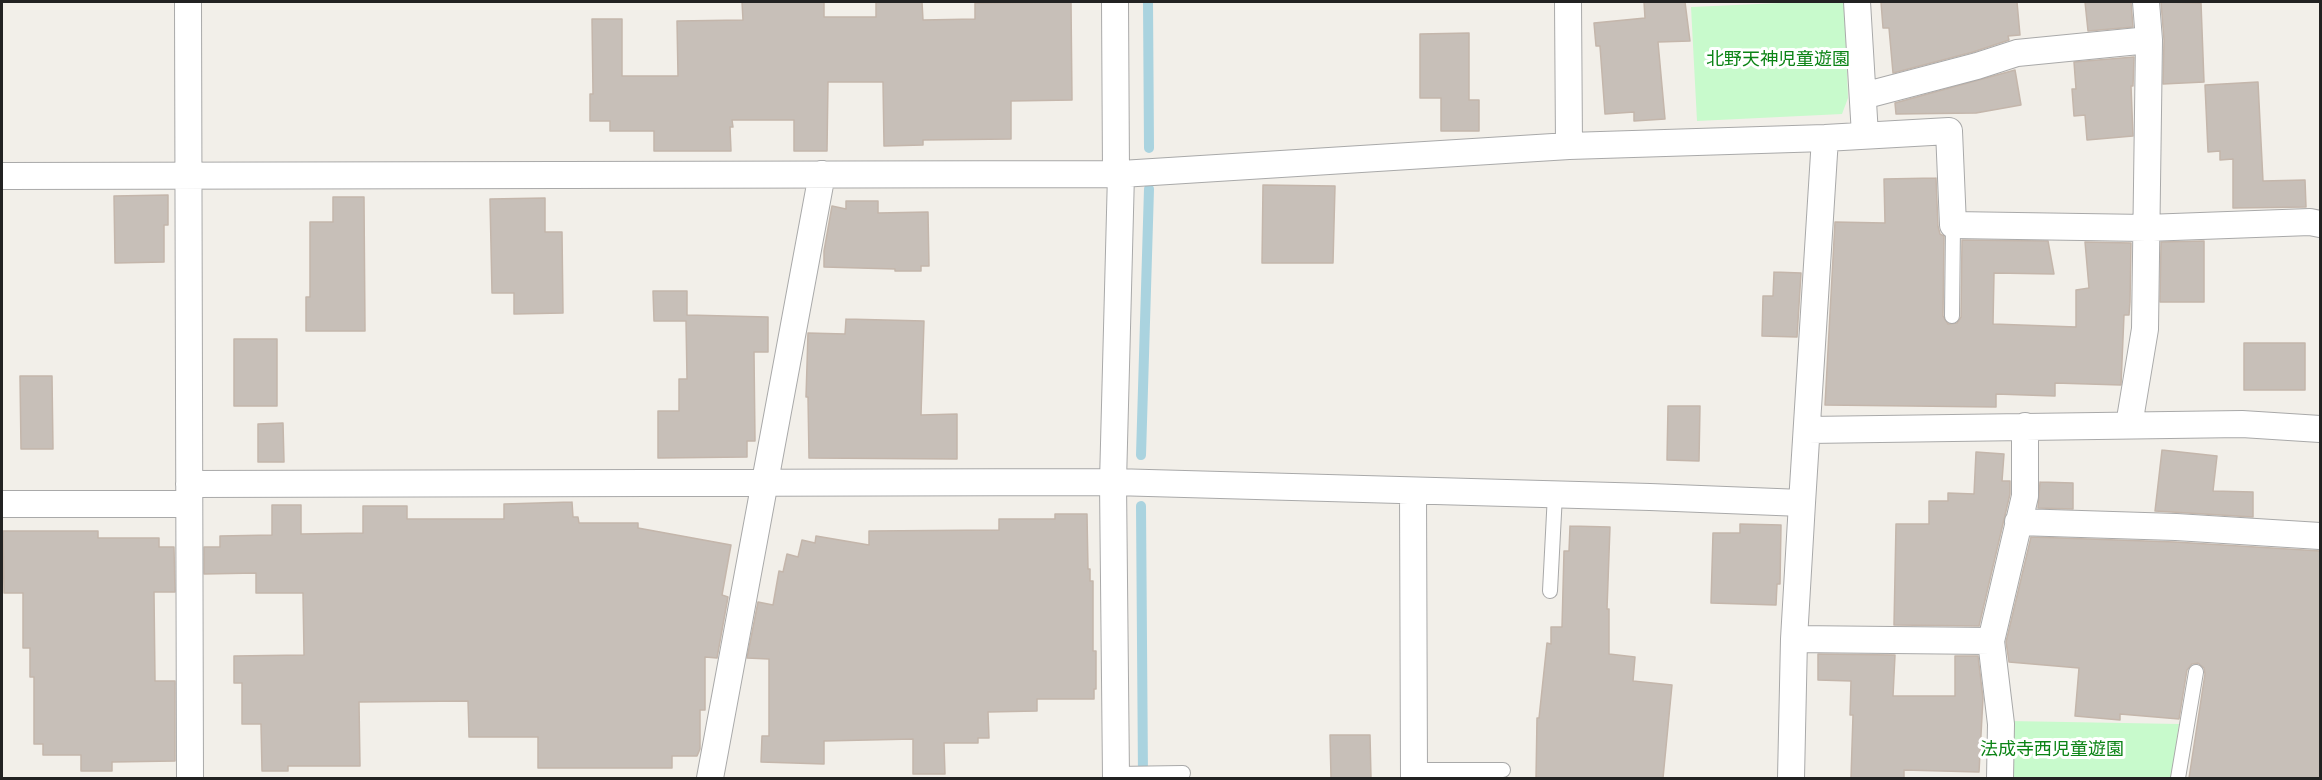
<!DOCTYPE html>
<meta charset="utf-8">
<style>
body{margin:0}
#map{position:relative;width:2322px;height:780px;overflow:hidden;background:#f2efe9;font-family:Quicksand,sans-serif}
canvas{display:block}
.frame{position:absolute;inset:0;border:3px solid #222;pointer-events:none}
</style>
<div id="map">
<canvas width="2322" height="780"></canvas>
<div class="frame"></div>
</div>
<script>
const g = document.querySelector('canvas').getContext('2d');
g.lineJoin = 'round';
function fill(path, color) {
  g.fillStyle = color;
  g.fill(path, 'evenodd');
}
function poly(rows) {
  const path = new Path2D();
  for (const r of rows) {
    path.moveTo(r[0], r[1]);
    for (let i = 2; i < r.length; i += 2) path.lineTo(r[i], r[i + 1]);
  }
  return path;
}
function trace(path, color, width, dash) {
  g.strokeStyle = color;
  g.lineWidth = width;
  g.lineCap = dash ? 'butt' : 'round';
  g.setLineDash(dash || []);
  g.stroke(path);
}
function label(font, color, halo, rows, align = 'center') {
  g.font = font + ' Quicksand,"Noto Sans JP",sans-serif';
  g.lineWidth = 6;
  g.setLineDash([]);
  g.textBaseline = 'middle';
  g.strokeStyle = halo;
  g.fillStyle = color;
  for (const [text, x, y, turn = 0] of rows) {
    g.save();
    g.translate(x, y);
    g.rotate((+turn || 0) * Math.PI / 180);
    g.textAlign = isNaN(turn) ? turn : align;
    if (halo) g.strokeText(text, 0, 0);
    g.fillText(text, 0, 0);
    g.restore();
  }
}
const park = poly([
 [1803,2,1844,2,1848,98,1842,114,1697,121,1691,7],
 [2009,721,2179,724,2171,778,2009,778]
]);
const stream = poly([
 [1148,2,1149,148],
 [1141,455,1149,189],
 [1141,506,1143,778]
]);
const building = poly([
 [742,2,824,2,824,17,876,17,876,2,922,2,923,20,975,19,975,3,1071,2,1072,100,1011,101,1011,139,923,140,923,145,884,146,883,82,828,82,827,151,794,151,794,120,732,120,733,127,730,127,731,151,654,151,654,131,610,131,610,121,590,121,590,94,593,94,592,19,622,19,622,76,678,76,677,21,743,20,742,2],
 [1644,2,1685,2,1690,41,1658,42,1665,119,1634,121,1634,112,1605,114,1600,46,1596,46,1594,23,1645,18,1644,2],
 [1881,2,2017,2,2020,35,2008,36,2009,40,1973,52,1893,73,1889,28,1883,28,1881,2],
 [2085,2,2131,2,2133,27,2088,31,2085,2],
 [2161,2,2201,3,2204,82,2163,84,2164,40,2161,2],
 [1469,33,1469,100,1479,100,1479,131,1441,131,1441,98,1420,98,1420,34,1469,33],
 [2134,57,2133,86,2131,86,2133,136,2087,140,2085,115,2074,116,2072,89,2076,89,2074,62,2134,57],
 [2015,70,2021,105,1976,113,1896,114,1895,103,2015,70],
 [2258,82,2263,181,2305,180,2306,207,2233,208,2233,159,2220,160,2220,151,2208,152,2205,85,2258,82],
 [1936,178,1938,226,1940,234,1944,236,1943,316,1948,324,1957,323,1961,317,1962,240,2048,241,2054,274,1994,273,1993,324,2076,327,2076,290,2089,288,2085,242,2131,243,2130,302,2129,315,2124,315,2121,385,2055,383,2055,396,1996,394,1996,407,1825,405,1835,222,1885,223,1884,179,1936,178],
 [1263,185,1335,186,1333,263,1262,263,1263,185],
 [168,195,168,225,164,225,164,262,115,263,114,196,168,195],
 [333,197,364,197,365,331,306,331,306,297,310,297,310,222,333,222,333,197],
 [545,198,545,232,562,232,563,313,514,314,514,293,492,293,490,199,545,198],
 [846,201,878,201,878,213,928,212,929,266,921,266,921,271,895,271,895,269,824,267,824,251,832,206,846,209,846,201],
 [2204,241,2204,302,2160,302,2161,242,2204,241],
 [1774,272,1801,273,1797,337,1762,336,1763,296,1773,296,1774,272],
 [653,291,687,291,687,315,768,317,768,352,754,352,755,441,747,441,747,457,658,458,658,411,679,411,679,379,687,379,686,321,654,321,653,291],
 [846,319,924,321,921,415,957,414,957,459,809,458,808,397,806,397,808,333,845,334,846,319],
 [234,339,277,339,277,406,234,406,234,339],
 [2244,343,2305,343,2305,390,2244,390,2244,343],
 [20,376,52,376,53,449,21,449,20,376],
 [1668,406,1700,406,1699,461,1667,460,1668,406],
 [283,423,284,462,258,462,258,424,283,423],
 [2162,450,2217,456,2213,491,2253,492,2253,517,2155,511,2162,450],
 [1976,452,2004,454,2002,481,2010,481,2010,494,1979,626,1894,625,1896,524,1929,524,1929,501,1948,501,1948,493,1974,494,1976,452],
 [2040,482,2073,483,2073,509,2038,508,2040,482],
 [572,502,573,517,578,517,579,523,638,523,638,528,731,545,722,595,728,597,717,658,705,657,705,710,700,710,700,749,697,756,672,756,672,768,538,768,538,737,469,737,468,701,359,702,360,766,288,766,288,771,262,771,261,724,242,724,242,683,234,683,234,656,304,655,303,593,256,593,256,573,204,574,204,547,220,547,220,536,272,535,272,505,301,505,301,534,363,533,363,506,407,506,407,519,504,519,504,504,572,502],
 [1055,514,1087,514,1088,569,1090,569,1090,581,1093,581,1093,651,1096,651,1096,689,1094,689,1094,699,1037,699,1037,711,988,712,989,738,978,738,978,743,944,743,945,774,913,774,913,739,824,741,824,764,761,762,762,736,769,736,769,659,747,658,758,602,773,605,779,571,783,572,787,554,798,557,802,540,815,543,816,536,869,545,869,531,999,530,999,519,1055,519,1055,514],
 [1740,524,1781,525,1780,584,1777,584,1776,605,1711,603,1713,533,1740,533,1740,524],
 [1570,526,1610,527,1607,609,1609,609,1609,654,1635,657,1633,681,1672,685,1663,778,1536,778,1537,718,1539,718,1547,643,1551,644,1551,627,1562,627,1564,551,1569,551,1570,526],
 [3,531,98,531,98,538,159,538,159,547,174,547,175,592,154,592,155,681,175,681,175,761,112,762,112,771,81,771,81,755,43,755,43,744,34,744,34,677,30,677,30,648,23,648,23,593,4,593,3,531],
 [2031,537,2175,542,2320,551,2320,778,2189,778,2205,674,2204,668,2198,663,2192,664,2187,670,2179,719,2120,714,2120,720,2075,716,2079,668,2009,662,2006,642,2031,537],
 [1818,654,1895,655,1893,696,1955,696,1955,656,1978,656,1983,698,1979,772,1904,770,1904,778,1851,778,1853,715,1850,715,1851,681,1818,680,1818,654],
 [1330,735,1370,735,1371,778,1331,778,1330,735]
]);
const lane = poly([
 [1952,316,1953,225],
 [1550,591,1555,494],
 [1414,770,1503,770],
 [1116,774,1183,773],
 [2178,778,2196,672]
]);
const street = poly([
 [188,2,190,778],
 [1115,2,1116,174],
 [1568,2,1569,146],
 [1857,2,1865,135],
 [1863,96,1977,66,2017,53,2149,40],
 [2,176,1121,174,1569,146,1825,138,1949,131,1953,225,2146,228,2310,222,2320,224],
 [2129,425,2145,329,2149,40,2146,2],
 [1808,430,2242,424,2320,429],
 [189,484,1113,482,1650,497,1802,503,1825,138],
 [1413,491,1414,778],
 [2,504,189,504],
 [2018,522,2176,527,2320,536],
 [1794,639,1991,641],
 [710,778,822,174],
 [1116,778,1113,482,1121,174],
 [1791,778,1794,639,1802,503],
 [2000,778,2001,724,1991,641,2025,496,2025,426]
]);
const parkNames = [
 ["北野天神児童遊園",1778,60],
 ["法成寺西児童遊園",2052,750]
];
fill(park, '#c8facc');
trace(stream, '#aad3df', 10);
fill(building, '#c7bfb8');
trace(building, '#c4b6ab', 1.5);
trace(lane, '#a9a9a9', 16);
trace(street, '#a9a9a9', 28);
trace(lane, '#fff', 14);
trace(street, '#fff', 26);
label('18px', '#0c8416', '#fff', parkNames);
</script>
